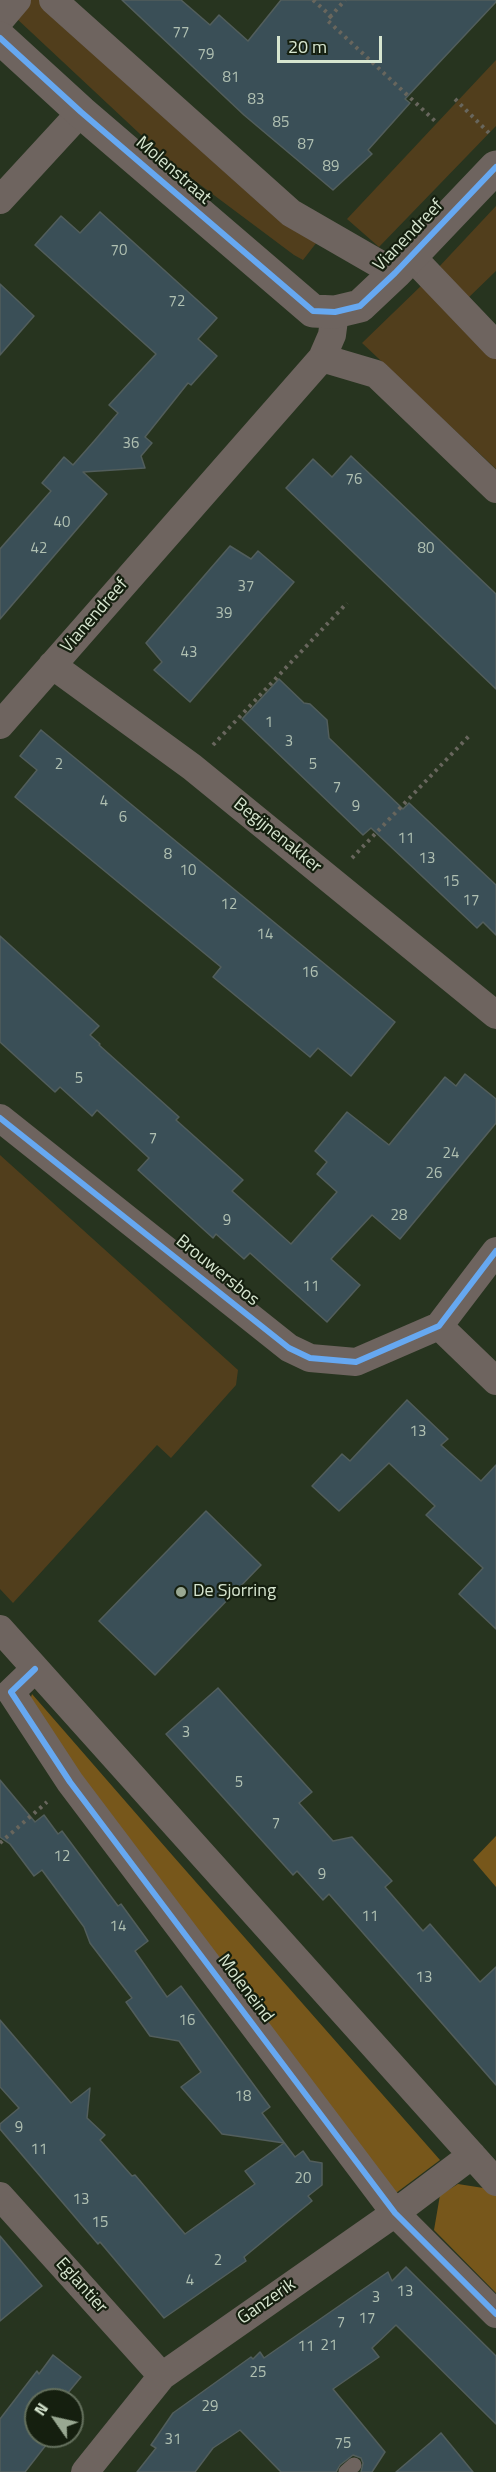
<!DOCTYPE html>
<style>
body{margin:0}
#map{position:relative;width:496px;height:2472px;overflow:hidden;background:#27341f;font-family:"Titillium Web",sans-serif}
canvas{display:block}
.north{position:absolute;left:24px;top:2388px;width:60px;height:60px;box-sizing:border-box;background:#151f0f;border:2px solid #636f5c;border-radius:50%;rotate:304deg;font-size:16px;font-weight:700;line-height:24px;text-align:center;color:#d7e6d0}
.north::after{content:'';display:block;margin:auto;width:21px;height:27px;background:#99a892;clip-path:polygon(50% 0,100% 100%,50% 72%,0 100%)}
.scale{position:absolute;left:277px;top:36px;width:105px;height:27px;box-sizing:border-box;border:3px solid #d7e6d0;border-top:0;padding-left:8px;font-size:18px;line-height:21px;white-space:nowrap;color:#d7e6d0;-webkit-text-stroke:4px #151f0f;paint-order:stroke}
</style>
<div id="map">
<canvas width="496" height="2472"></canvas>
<div class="north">N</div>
<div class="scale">20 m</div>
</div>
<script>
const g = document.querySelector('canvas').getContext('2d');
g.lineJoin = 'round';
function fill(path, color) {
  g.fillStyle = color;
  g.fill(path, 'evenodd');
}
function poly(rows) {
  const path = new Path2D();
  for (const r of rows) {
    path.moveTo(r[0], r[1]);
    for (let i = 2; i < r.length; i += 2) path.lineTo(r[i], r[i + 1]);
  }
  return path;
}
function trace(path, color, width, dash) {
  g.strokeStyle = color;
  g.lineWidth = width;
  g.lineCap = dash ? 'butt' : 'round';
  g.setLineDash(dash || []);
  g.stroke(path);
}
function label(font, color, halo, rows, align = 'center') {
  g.font = font + ' "Titillium Web",sans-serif';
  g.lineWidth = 4.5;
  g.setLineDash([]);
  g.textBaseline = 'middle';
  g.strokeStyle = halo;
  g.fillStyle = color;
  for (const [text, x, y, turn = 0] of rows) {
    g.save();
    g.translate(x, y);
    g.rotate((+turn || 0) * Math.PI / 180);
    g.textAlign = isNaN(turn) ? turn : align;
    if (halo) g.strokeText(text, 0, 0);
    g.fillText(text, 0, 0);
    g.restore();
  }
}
const green = poly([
 [0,0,42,0,317,242,303,260,294,255,171,163,0,3],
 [496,60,496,126,379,247,347,219],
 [496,206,496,271,466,300,437,269],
 [424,283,496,358,496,469,362,343],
 [0,1155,238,1370,236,1385,171,1458,157,1445,13,1603,0,1589]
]);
const forest = poly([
 [32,1694,173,1856,440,2160,396,2193,28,1706],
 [496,1836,496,1887,473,1860],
 [458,2184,496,2190,496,2293,434,2230,440,2195]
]);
const building = poly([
 [122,0,181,0,210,25,219,15,248,41,281,0,496,0,496,2,405,99,410,103,368,150,372,154,333,190,244,115,122,0],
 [100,212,217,318,198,339,217,356,191,385,188,383,145,437,152,443,141,456,145,468,83,472,107,494,0,619,0,549,51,491,42,483,64,457,73,465,95,440,118,413,109,405,156,354,35,245,61,216,80,233,100,212],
 [0,284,34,316,0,355,0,284],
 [351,456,496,594,496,689,286,488,313,459,332,477,351,456],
 [230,546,251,559,258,551,294,582,190,702,154,670,162,662,146,643,230,546],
 [279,679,304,703,310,704,327,720,329,738,403,809,409,803,496,885,496,935,483,922,477,928,371,828,363,835,242,719,279,679],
 [41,730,395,1022,351,1076,318,1048,310,1057,213,977,221,967,15,797,37,770,20,756,41,730],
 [0,936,99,1026,90,1035,100,1044,99,1045,179,1117,176,1120,243,1180,232,1191,291,1244,337,1192,317,1174,327,1162,315,1151,347,1112,389,1145,445,1077,456,1086,465,1074,496,1099,496,1123,400,1239,372,1215,331,1259,360,1285,327,1322,250,1253,244,1259,216,1234,213,1238,138,1170,149,1158,97,1110,92,1116,60,1087,55,1092,0,1042,0,936],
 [407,1400,448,1439,441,1445,481,1481,496,1465,496,1629,459,1594,483,1568,426,1515,435,1506,389,1463,339,1511,312,1486,342,1454,350,1461,407,1400],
 [206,1511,261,1565,155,1675,99,1621,206,1511],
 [218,1688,312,1792,299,1803,333,1841,352,1837,392,1881,385,1887,423,1931,430,1924,480,1982,496,1967,496,2085,329,1894,323,1900,297,1871,293,1875,166,1734,218,1688],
 [0,1780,35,1822,44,1815,58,1834,62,1831,118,1906,121,1904,148,1941,135,1951,167,1997,181,1986,270,2107,262,2113,295,2157,303,2151,310,2161,322,2163,322,2185,308,2196,312,2201,244,2257,246,2261,164,2318,100,2242,98,2244,0,2129,0,2124,19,2108,0,2087,0,2020,71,2103,90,2088,87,2118,105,2135,100,2140,132,2176,135,2175,185,2234,255,2184,245,2171,284,2143,222,2134,181,2087,201,2072,179,2041,150,2036,126,2002,132,1998,90,1943,84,1927,42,1870,34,1876,10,1844,0,1837,0,1780],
 [0,2236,42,2286,0,2321,0,2236],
 [406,2267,496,2356,496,2424,396,2325,372,2348,379,2357,333,2389,385,2452,372,2472,361,2472,363,2463,361,2458,353,2455,340,2465,336,2472,281,2472,240,2430,213,2448,195,2472,137,2472,156,2448,151,2445,173,2413,251,2357,253,2359,260,2352,264,2358,388,2272,392,2281,406,2267],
 [53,2355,81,2377,67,2394,78,2403,72,2411,72,2400,36,2400,36,2436,53,2436,25,2472,0,2472,0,2419,37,2371,39,2374,53,2355],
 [441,2433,473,2472,396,2472,430,2443,441,2433]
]);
const path = poly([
 [313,0,331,16,345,0],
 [331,16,327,20,435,121],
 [455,99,491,135],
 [213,745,347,603],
 [352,858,469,736],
 [0,1843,47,1802]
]);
const service = poly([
 [346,2472,354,2465]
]);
const minor = poly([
 [53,0,291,213,395,273],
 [0,20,17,0],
 [0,200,81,112],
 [411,256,496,345],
 [322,358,376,374,496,489],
 [52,665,192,767,496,1015],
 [0,725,322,358,332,335,335,312],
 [0,1118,289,1348,310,1358,356,1362,439,1326,496,1251],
 [439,1326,496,1381],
 [0,1629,496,2182],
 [35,1669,11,1692,70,1782,395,2213,496,2314],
 [0,2196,162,2376],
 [85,2472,162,2376,395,2213,472,2155]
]);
const tertiary = poly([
 [0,38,81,112,313,311,335,312,360,306,395,273,496,167]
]);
const cycleway = poly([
 [0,38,81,112,313,311,335,312,360,306,395,273,496,167],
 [0,1118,289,1348,310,1358,356,1362,439,1326,496,1251],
 [35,1669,11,1692,70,1782,395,2213,496,2314]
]);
const markers = [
 [181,1592,6,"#99a892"]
];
const numberNames = [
 ["77",181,33],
 ["79",206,55],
 ["81",231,78],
 ["83",256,100],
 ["85",281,123],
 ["87",306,145],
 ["89",331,167],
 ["70",119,251],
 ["72",177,302],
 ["36",131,444],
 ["76",354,480],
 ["40",62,523],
 ["42",39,549],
 ["80",426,549],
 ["37",246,587],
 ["39",224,614],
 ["43",189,653],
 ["1",269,723],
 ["3",289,742],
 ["2",59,765],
 ["5",313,765],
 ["7",337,788],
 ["4",104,802],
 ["9",356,807],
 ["6",123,818],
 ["11",406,839],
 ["8",168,855],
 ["13",427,859],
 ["10",188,871],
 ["15",451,882],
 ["17",471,901],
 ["12",229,905],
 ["14",265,935],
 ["16",310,973],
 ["5",79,1079],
 ["7",153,1139],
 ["24",451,1154],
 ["26",434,1174],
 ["28",399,1216],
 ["9",227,1221],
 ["11",311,1287],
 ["13",418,1432],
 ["3",186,1733],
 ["5",239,1783],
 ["7",276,1824],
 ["12",62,1857],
 ["9",322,1875],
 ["11",370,1917],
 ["14",118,1927],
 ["13",424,1978],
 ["16",187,2021],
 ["18",243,2097],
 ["9",19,2128],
 ["11",39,2150],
 ["20",303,2179],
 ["13",81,2200],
 ["15",100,2223],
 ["2",218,2261],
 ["4",190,2281],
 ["13",405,2292],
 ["3",376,2298],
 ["17",367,2319],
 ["7",341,2323],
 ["21",329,2346],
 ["11",306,2347],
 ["25",258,2373],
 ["29",210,2407],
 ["31",173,2440],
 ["75",343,2444]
];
const streetNames = [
 ["Molenstraat",173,171,41],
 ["Vianendreef",409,236,-46],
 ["Vianendreef",95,616,-49],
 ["Begijnenakker",277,836,39],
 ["Brouwersbos",217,1271,39],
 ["Moleneind",245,1989,53],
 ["Eglantier",81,2286,48],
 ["Ganzerik",267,2302,-35]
];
const poiNames = [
 ["De Sjorring",193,1592]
];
fill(green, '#513e1c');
fill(forest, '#77571b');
fill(building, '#3a4f57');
trace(building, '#525e5c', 1.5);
trace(path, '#68665d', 4, [3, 4.5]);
trace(service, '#6e645f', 15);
trace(minor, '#6e645f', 28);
trace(tertiary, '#6e645f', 33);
trace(cycleway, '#66a8f1', 6);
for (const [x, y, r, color] of markers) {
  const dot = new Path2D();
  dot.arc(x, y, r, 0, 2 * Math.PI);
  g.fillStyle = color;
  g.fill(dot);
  trace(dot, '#151f0f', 2);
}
label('15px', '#b0c0b2', null, numberNames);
label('18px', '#d7e6d0', '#151f0f', streetNames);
label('18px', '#d7e6d0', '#151f0f', poiNames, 'left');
</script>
